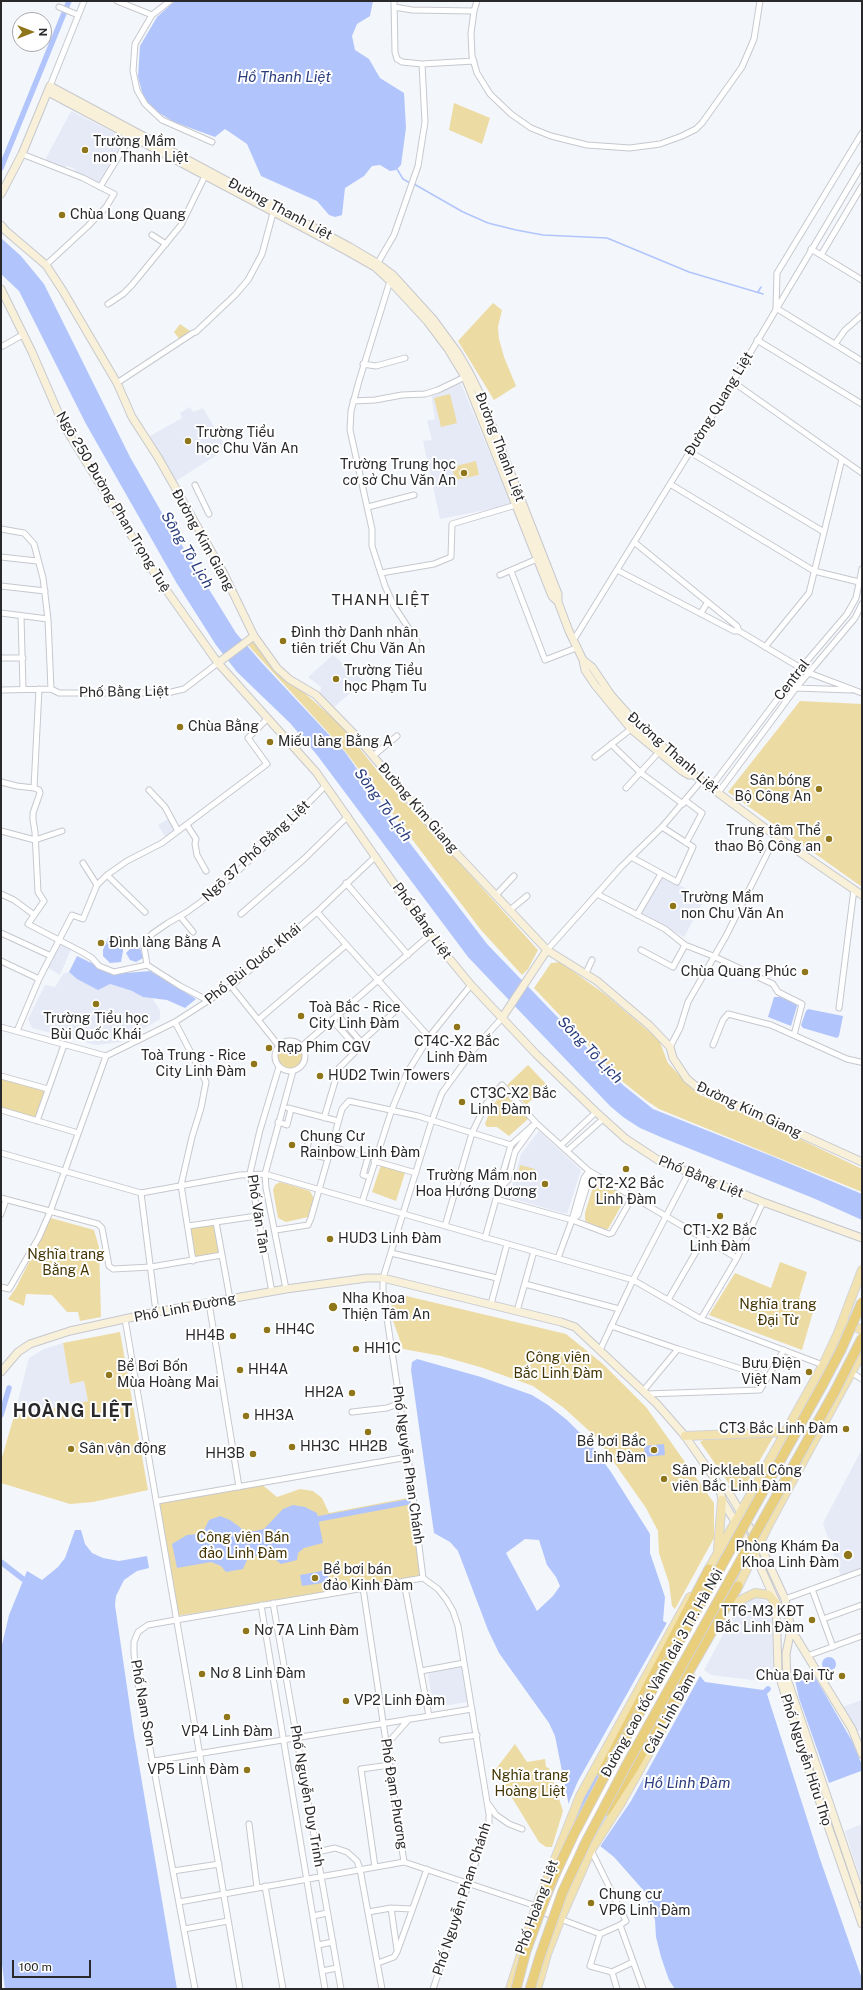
<!DOCTYPE html>
<meta charset="utf-8">
<style>
body{margin:0}
#map{position:relative;width:863px;height:1990px;overflow:hidden;background:#f3f6fb;font-family:"Public Sans",sans-serif}
canvas{display:block}
.frame{position:absolute;inset:0;border:2px solid #29292b;pointer-events:none}
.north{position:absolute;left:12px;top:12px;width:40px;height:40px;box-sizing:border-box;background:#fff;border:1px solid #a9a9aa;border-radius:50%;rotate:90deg;font-size:11px;font-weight:700;line-height:16px;text-align:center;color:#29292b}
.north::after{content:'';display:block;margin:auto;width:14px;height:18px;background:#90761b;clip-path:polygon(50% 0,100% 100%,50% 72%,0 100%)}
.scale{position:absolute;left:12px;top:1960px;width:79px;height:18px;box-sizing:border-box;border:2px solid #29292b;border-top:0;padding-left:5px;font-size:12px;line-height:14px;white-space:nowrap;color:#29292b;-webkit-text-stroke:3px #fff;paint-order:stroke}
</style>
<div id="map">
<canvas width="863" height="1990"></canvas>
<div class="frame"></div>
<div class="north">N</div>
<div class="scale">100 m</div>
</div>
<script>
const g = document.querySelector('canvas').getContext('2d');
g.lineJoin = 'round';
function fill(path, color) {
  g.fillStyle = color;
  g.fill(path, 'evenodd');
}
function poly(rows) {
  const path = new Path2D();
  for (const r of rows) {
    if (r.length === 3) {
      path.moveTo(r[0] + r[2], r[1]);
      path.arc(r[0], r[1], r[2], 0, 2 * Math.PI);
      continue;
    }
    path.moveTo(r[0], r[1]);
    for (let i = 2; i < r.length; i += 2) path.lineTo(r[i], r[i + 1]);
  }
  return path;
}
function trace(path, color, width, dash) {
  g.strokeStyle = color;
  g.lineWidth = width;
  g.lineCap = dash ? 'butt' : 'round';
  g.setLineDash(dash || []);
  g.stroke(path);
}
function label(font, color, halo, rows, align = 'center') {
  g.font = font + ' "Public Sans",sans-serif';
  g.lineWidth = 4;
  g.setLineDash([]);
  g.textBaseline = 'middle';
  g.strokeStyle = halo;
  g.fillStyle = color;
  for (const [text, x, y, turn = 0] of rows) {
    g.save();
    g.translate(x, y);
    g.rotate((+turn || 0) * Math.PI / 180);
    g.textAlign = isNaN(turn) ? turn : align;
    if (halo) g.strokeText(text, 0, 0);
    g.fillText(text, 0, 0);
    g.restore();
  }
}
const built = poly([
 [71,111,126,139,98,183,75,173,75,169,67,166,64,168,45,160],
 [460,381,511,505,440,519,423,441,432,440,427,421,435,419,431,394],
 [190,407,193,412,203,408,225,446,222,448,223,451,176,481,150,436,182,418,180,413],
 [333,655,364,681,334,707,320,694,321,687,308,677],
 [170,818,178,830,166,838,158,825],
 [663,876,705,899,684,937,640,913],
 [60,941,72,947,60,975,47,967],
 [69,972,77,979,110,984,152,998,160,1010,160,1019,121,1042,96,1045,32,1028,28,1019,45,985,55,987,63,974],
 [539,1131,581,1170,567,1214,509,1198,521,1154],
 [63,1343,70,1384,84,1381,88,1401,14,1416,29,1358,44,1349],
 [861,1451,862,1451,862,1569,841,1576,823,1523],
 [757,1598,772,1605,773,1676,752,1680,711,1675,704,1670,739,1605],
 [461,1666,463,1668,469,1698,467,1702,438,1707,433,1704,428,1675,430,1672],
 [862,1700,862,1730,857,1731,842,1707],
 [862,1824,862,1884,845,1831]
]);
const green = poly([
 [454,103,490,118,482,144,449,130],
 [493,303,502,310,498,327,499,339,504,357,516,386,494,400,458,341],
 [180,324,190,331,180,340,174,332],
 [450,394,457,423,441,427,434,398],
 [476,461,479,475,455,480,452,467],
 [253,640,265,657,288,683,301,690,341,725,384,779,538,950,528,969,522,975,481,930,345,751,248,645],
 [800,701,862,704,862,887,728,792],
 [560,962,606,995,659,1040,668,1063,691,1088,700,1095,765,1122,862,1169,862,1192,659,1109,647,1101,623,1082,534,988,551,963],
 [290,1056,15],
 [528,1065,547,1085,526,1105,507,1085],
 [1,1076,48,1089,37,1121,1,1110],
 [503,1096,508,1097,528,1119,509,1136,497,1127,487,1127,485,1124,491,1108,499,1097],
 [381,1165,405,1173,396,1201,372,1192],
 [520,1165,535,1169,533,1179,518,1174],
 [596,1181,604,1182,621,1193,623,1196,624,1201,608,1229,599,1229,586,1222,585,1219,585,1213,594,1184],
 [280,1182,310,1191,314,1199,308,1217,286,1222,278,1218,273,1190,275,1185],
 [51,1218,94,1230,99,1247,101,1317,80,1321,78,1312,67,1312,52,1295,26,1294,24,1306,8,1299,16,1288],
 [216,1222,222,1255,193,1261,188,1226],
 [780,1262,807,1272,799,1298,815,1305,802,1350,709,1315,735,1273,771,1288],
 [398,1294,566,1334,603,1364,646,1407,714,1503,714,1538,675,1609,672,1606,669,1583,659,1553,658,1531,646,1508,597,1438,564,1408,533,1386,480,1367,441,1356,403,1349,392,1318,391,1298],
 [120,1332,148,1490,93,1502,70,1504,1,1483,1,1461,14,1416,88,1401,84,1381,70,1384,63,1343],
 [774,1436,743,1489,739,1491,734,1491,700,1442,703,1440],
 [260,1483,277,1497,300,1489,313,1491,322,1498,329,1513,413,1497,423,1578,176,1616,157,1501],
 [515,1744,527,1762,545,1759,546,1767,549,1768,563,1811,552,1847,546,1847,539,1842,495,1770]
]);
const water = poly([
 [175,1,373,1,370,16,357,24,352,36,355,50,369,59,380,78,404,93,406,128,401,165,396,170,390,171,380,165,372,166,364,176,345,188,342,215,335,217,329,215,317,201,261,176,247,144,225,129,215,137,174,122,159,113,144,99,138,77,140,46,157,17],
 [1,238,21,256,44,284,130,457,162,513,236,633,262,663,345,752,406,838,487,944,623,1085,653,1109,774,1157,862,1194,862,1220,813,1198,663,1138,640,1128,623,1117,610,1106,468,957,317,755,290,723,237,672,216,645,176,582,86,424,19,291,1,274],
 [109,936,115,937,122,941,123,951,121,962,110,963,103,956,103,950],
 [134,945,140,948,143,958,136,962,130,960,126,953],
 [77,956,114,974,150,971,196,999,185,1008,167,1000,143,997,132,991,110,984,98,990,77,979,69,972],
 [774,997,780,997,795,1003,797,1006,791,1026,768,1017],
 [808,1009,843,1016,839,1036,837,1038,803,1028,801,1025,806,1011],
 [417,1359,481,1377,532,1395,548,1405,567,1420,589,1442,611,1472,650,1534,650,1553,665,1597,663,1621,667,1623,663,1631,705,1682,763,1690,767,1694,820,1859,862,1979,862,1989,675,1989,669,1980,661,1957,656,1937,655,1920,644,1891,614,1857,575,1826,569,1806,555,1736,549,1723,499,1653,488,1630,458,1551,450,1542,434,1533,411,1370,412,1362],
 [525,1539,539,1540,547,1565,556,1577,560,1586,553,1596,537,1611,506,1553],
 [664,1444,665,1455,645,1457,644,1446],
 [293,1505,305,1507,317,1513,323,1543,304,1548,298,1553,297,1560,281,1564,267,1553,258,1555,247,1560,243,1569,226,1572,221,1566,211,1562,177,1568,172,1544,187,1535,198,1534,204,1530,209,1520,220,1516,230,1520,245,1531,255,1531,264,1529,283,1509],
 [75,1530,81,1530,85,1544,92,1553,103,1558,119,1561,147,1556,149,1568,137,1571,124,1580,116,1596,115,1605,134,1735,177,1989,5,1989,1,1956,1,1649,9,1615,27,1571,42,1580,58,1567,65,1558],
 [327,1570,329,1582,302,1586,300,1575],
 [829,1664,7],
 [808,1673,813,1674,818,1682,852,1741,862,1765,861,1771,829,1783,799,1698,795,1680,798,1674]
]);
const pier = poly([
 [668,1621,666,1631,671,1637,588,1789,572,1823,567,1807,578,1781],
 [694,1665,701,1674,631,1801,599,1848,591,1841,641,1759]
]);
const stream = poly([
 [397,169,403,179,410,183],
 [414,184,463,212,488,223,516,230,543,235,607,238,689,272,763,294],
 [758,292,761,287]
]);
const canal = poly([
 [1,168,69,1],
 [1,1415,9,1388],
 [318,1519,408,1502],
 [1,1562,23,1579],
 [765,1692,768,1689]
]);
const street = poly([
 [117,1,152,15],
 [170,1,152,15,135,44,133,71,137,90,145,104,162,120,212,142],
 [394,1,395,52,397,59,402,62,422,64,474,61],
 [477,1,474,11,471,33,472,56,477,73,490,94,511,114,531,128,551,136,587,145,630,148,660,144,682,136,696,129,702,123,742,67,754,39,760,1],
 [59,7,78,15],
 [394,7,412,10,474,11],
 [50,86,84,1],
 [22,154,83,178,114,194,106,207,88,226,46,265],
 [100,187,131,136],
 [152,235,166,244],
 [811,249,862,280],
 [821,255,862,186],
 [376,266,394,235,418,166,425,122,422,64],
 [390,281,359,381,351,411,350,430,372,529,372,546,385,586,394,606,417,641],
 [108,304,123,294,132,285,181,225,205,176],
 [776,307,777,273,862,133],
 [776,308,862,361],
 [757,340,862,404],
 [835,344,845,330,862,315],
 [3,346,24,334],
 [363,364,376,366,405,358],
 [733,382,862,473],
 [117,383,193,333,196,332,235,295,248,280,262,254,273,213],
 [353,401,375,400,402,395,425,394,438,390,465,377],
 [690,452,824,532],
 [670,484,814,571,859,582],
 [195,485,209,514],
 [368,507,414,495],
 [1,529,24,533,34,544,43,578,48,619,51,689],
 [634,542,737,626,739,631],
 [1,557,37,561],
 [617,570,734,631,739,631,809,673,862,693],
 [511,571,545,660,576,648],
 [381,573,434,564,451,557,452,524,516,505],
 [500,575,537,559],
 [1,586,45,591],
 [1,613,48,619],
 [701,613,707,603],
 [21,616,23,689],
 [573,641,733,382,862,165],
 [765,647,809,593,842,459],
 [1,658,23,658],
 [796,688,851,690],
 [1,690,51,689,59,693,167,693,184,689,218,663],
 [611,744,641,773,683,804],
 [373,756,397,736],
 [595,757,631,729],
 [1,782,17,786,34,788,39,689],
 [711,787,801,668,847,614,856,598,862,569],
 [34,788,39,790,40,793,33,813,33,820,35,832,38,892,44,901,28,924,82,952,92,958,99,966,114,972,147,965,180,986,209,1001],
 [626,788,658,753],
 [149,790,165,807,178,831],
 [718,793,796,688,855,618,862,604],
 [686,801,702,813,686,843],
 [187,825,196,839,195,844,197,855,206,871],
 [1,831,35,840],
 [35,840,62,831],
 [631,857,677,882,693,847,662,827],
 [83,863,97,885],
 [107,875,145,912],
 [346,883,408,955],
 [1,894,14,900,33,914],
 [597,894,665,929,685,945,713,956,773,984,778,992,802,1004,794,1035],
 [496,895,514,876],
 [510,910,527,896],
 [317,912,429,1037],
 [241,914,304,859,348,816],
 [637,915,661,874],
 [180,916,193,932],
 [1,933,51,956],
 [547,950,621,867,662,827,702,780],
 [641,950,673,967,685,945],
 [1,961,39,979],
 [147,965,144,946,152,934,168,923,187,912,216,891,276,836,325,786],
 [586,973,592,960],
 [231,986,279,1046],
 [839,1008,854,889],
 [338,1015,361,1042,401,1006],
 [258,1020,346,945],
 [175,1022,206,1082,201,1108,192,1137,181,1185,193,1261],
 [1,1027,106,1056,175,1022,231,986,317,912,376,856],
 [17,1031,39,979,72,915,83,919,97,885,107,875,127,861,162,843,267,764,248,738,268,718],
 [290,1056,15],
 [713,1045,723,1020,728,1014,771,1025,847,1059,860,1062],
 [301,1047,430,935],
 [670,1047,680,1028,688,1002,726,936,776,836],
 [1,1076,48,1089],
 [288,1108,338,1121],
 [1,1110,78,1133],
 [324,1118,339,1068,358,1049,333,1021],
 [37,1121,64,1045],
 [278,1122,287,1125,291,1109],
 [310,1135,306,1153,327,1158],
 [561,1145,596,1112],
 [331,1147,368,1157,363,1175,369,1177],
 [567,1151,603,1119],
 [1,1153,141,1193,240,1175,265,1174,633,1280,701,1319,823,1365],
 [374,1161,416,1173],
 [500,1188,501,1179,511,1145,532,1126],
 [141,1193,156,1312],
 [1,1198,98,1224,102,1228,109,1266,113,1269,151,1267,222,1255],
 [496,1199,572,1220,609,1234,612,1233,633,1196],
 [362,1202,392,1109,407,1073,429,1037,471,985],
 [1,1214,6,1200],
 [572,1220,578,1215,589,1179,589,1171],
 [216,1222,230,1299],
 [188,1226,257,1216],
 [445,1226,472,1133,486,1104,502,1085,536,1123,589,1171,737,1258],
 [276,1230,308,1225,311,1218,342,1109,349,1101,418,1116,511,1145],
 [485,1238,496,1199,500,1188,508,1180,515,1152,536,1123],
 [391,1253,497,1278],
 [558,1258,572,1220,584,1178,589,1171],
 [525,1284,619,1309],
 [1,1287,9,1289,39,1237,50,1212,106,1056],
 [286,1289,266,1188,265,1174,293,1071],
 [272,1292,250,1173,260,1130,279,1067],
 [668,1300,704,1238],
 [209,1303,239,1487],
 [491,1304,507,1244],
 [517,1311,534,1251],
 [125,1319,240,1989],
 [701,1319,737,1258,763,1202],
 [611,1326,678,1349,767,1377],
 [600,1350,633,1280,689,1172],
 [852,1373,862,1379],
 [643,1391,678,1349],
 [646,1394,760,1390,784,1350],
 [352,1412,387,1408,400,1403],
 [157,1501,408,1457],
 [423,1578,408,1457,383,1292,383,1278,432,1120,442,1093,474,1049,502,1018],
 [423,1578,438,1589,446,1599,453,1611,458,1626,489,1814,489,1823,479,1853,433,1989],
 [404,1582,429,1716],
 [363,1588,404,1862],
 [812,1589,833,1647],
 [785,1599,862,1571],
 [273,1603,341,1989],
 [261,1605,325,1989],
 [823,1619,862,1605],
 [807,1656,862,1636],
 [421,1671,464,1663],
 [442,1740,477,1735],
 [387,1744,409,1719],
 [154,1761,472,1709],
 [489,1805,496,1815,509,1824,522,1829],
 [249,1824,257,1887],
 [591,1850,626,1921,620,1925,643,1989],
 [317,1852,335,1848,347,1852,357,1861,360,1869,382,1989],
 [375,1867,361,1769,390,1765],
 [173,1871,219,1864],
 [265,1886,283,1989],
 [179,1902,404,1862,539,1907],
 [391,1908,397,1950],
 [549,1910,577,1842,745,1538],
 [539,1911,600,1934,620,1925],
 [368,1912,391,1908,412,1909],
 [313,1916,327,1913],
 [184,1929,228,1921],
 [600,1934,590,1966,612,1972,617,1989],
 [318,1945,333,1942],
 [378,1963,394,1957,397,1952,427,1869],
 [322,1971,337,1968],
 [612,1972,633,1962],
 [195,1989,136,1673,134,1653,134,1642,138,1632,148,1625,176,1620,423,1578]
]);
const secondary = poly([
 [48,92,345,250,375,267,390,281,427,321,448,349,465,377,552,596,558,602],
 [1,194,22,154,50,86,350,247,377,263,393,275,433,319,458,353,469,372,479,392,558,594,558,602,569,631,583,660,592,667,611,695,635,722,658,743,691,769,694,775,776,836,862,895],
 [1,225,6,231,46,265,63,291,117,383,132,417,159,459,223,572,254,636,277,668,289,679,316,695,357,737,440,836,547,950,597,981,650,1026,670,1047,673,1058,687,1079,697,1087,862,1162],
 [1,289,32,352,64,426,155,574,218,663,316,772,430,935,471,985,536,1054,596,1112,626,1139,658,1160,763,1202,862,1238],
 [583,660,585,670,595,685,631,729,682,771,689,775,694,775],
 [218,663,254,636],
 [502,1018,547,950],
 [1,1372,18,1352,30,1344,70,1331,156,1312,286,1289,367,1278,383,1278,561,1322,575,1327,657,1404,685,1436,719,1485,728,1491,760,1545,785,1599,791,1629,786,1654,787,1679,862,1899],
 [719,1485,722,1500,755,1555,776,1602,778,1672,810,1774,862,1924],
 [791,1629,852,1729,862,1754]
]);
const primary = poly([
 [846,1323,862,1330],
 [685,1436,786,1432],
 [718,1549,722,1500],
 [706,1574,823,1365,838,1333,862,1270],
 [736,1591,770,1522,862,1353],
 [731,1605,755,1593,769,1595,777,1605],
 [510,1989,536,1907,580,1796,690,1597],
 [537,1989,547,1954,561,1918,591,1850,621,1803,691,1677]
]);
const highway = poly([
 [602,1773,709,1569],
 [606,1811,633,1769,738,1586]
]);
const highwayBridge = poly([
 [516,1989,526,1951,550,1885,574,1834,613,1760,823,1384,841,1350,862,1302],
 [530,1989,540,1956,563,1891,587,1840,626,1766,835,1391,862,1338]
]);
const markers = [
 [85,150,4,"#90761b"],
 [62,215,4,"#90761b"],
 [188,441,4,"#90761b"],
 [464,473,4,"#90761b"],
 [283,641,4,"#90761b"],
 [336,679,4,"#90761b"],
 [180,727,4,"#90761b"],
 [270,742,4,"#90761b"],
 [819,789,4,"#90761b"],
 [829,839,4,"#90761b"],
 [673,906,4,"#90761b"],
 [101,943,4,"#90761b"],
 [805,972,4,"#90761b"],
 [96,1004,4,"#90761b"],
 [301,1016,4,"#90761b"],
 [457,1027,4,"#90761b"],
 [269,1048,4,"#90761b"],
 [254,1064,4,"#90761b"],
 [320,1076,4,"#90761b"],
 [462,1102,4,"#90761b"],
 [292,1145,4,"#90761b"],
 [626,1169,4,"#90761b"],
 [545,1184,4,"#90761b"],
 [720,1216,4,"#90761b"],
 [330,1239,4,"#90761b"],
 [333,1307,5,"#90761b"],
 [267,1330,4,"#90761b"],
 [233,1336,4,"#90761b"],
 [356,1349,4,"#90761b"],
 [240,1370,4,"#90761b"],
 [809,1372,4,"#90761b"],
 [109,1375,4,"#90761b"],
 [352,1393,4,"#90761b"],
 [246,1416,4,"#90761b"],
 [846,1429,4,"#90761b"],
 [368,1432,4,"#90761b"],
 [292,1447,4,"#90761b"],
 [71,1449,4,"#90761b"],
 [654,1450,4,"#90761b"],
 [253,1454,4,"#90761b"],
 [664,1479,4,"#90761b"],
 [848,1555,5,"#90761b"],
 [315,1578,4,"#90761b"],
 [812,1620,4,"#90761b"],
 [246,1631,4,"#90761b"],
 [202,1674,4,"#90761b"],
 [842,1676,4,"#90761b"],
 [346,1701,4,"#90761b"],
 [227,1717,4,"#90761b"],
 [247,1770,4,"#90761b"],
 [591,1903,4,"#90761b"]
];
const poiNames = [
 ["Trường Mầm",93,142],
 ["non Thanh Liệt",93,158],
 ["Chùa Long Quang",70,215],
 ["Trường Tiểu",196,433],
 ["học Chu Văn An",196,449],
 ["Trường Trung học",456,465,"right"],
 ["cơ sở Chu Văn An",456,481,"right"],
 ["Đình thờ Danh nhân",291,633],
 ["tiên triết Chu Văn An",291,649],
 ["Trường Tiểu",344,671],
 ["học Phạm Tu",344,687],
 ["Chùa Bằng",188,727],
 ["Miếu làng Bằng A",278,742],
 ["Sân bóng",811,781,"right"],
 ["Bộ Công An",811,797,"right"],
 ["Trung tâm Thể",821,831,"right"],
 ["thao Bộ Công an",821,847,"right"],
 ["Trường Mầm",681,898],
 ["non Chu Văn An",681,914],
 ["Đình làng Bằng A",109,943],
 ["Chùa Quang Phúc",797,972,"right"],
 ["Toà Bắc - Rice",309,1008],
 ["City Linh Đàm",309,1024],
 ["Trường Tiểu học",96,1019,"center"],
 ["Bùi Quốc Khái",96,1035,"center"],
 ["CT4C-X2 Bắc",457,1042,"center"],
 ["Linh Đàm",457,1058,"center"],
 ["Rạp Phim CGV",277,1048],
 ["Toà Trung - Rice",246,1056,"right"],
 ["City Linh Đàm",246,1072,"right"],
 ["HUD2 Twin Towers",328,1076],
 ["CT3C-X2 Bắc",470,1094],
 ["Linh Đàm",470,1110],
 ["Chung Cư",300,1137],
 ["Rainbow Linh Đàm",300,1153],
 ["Trường Mầm non",537,1176,"right"],
 ["Hoa Hướng Dương",537,1192,"right"],
 ["CT2-X2 Bắc",626,1184,"center"],
 ["Linh Đàm",626,1200,"center"],
 ["CT1-X2 Bắc",720,1231,"center"],
 ["Linh Đàm",720,1247,"center"],
 ["HUD3 Linh Đàm",338,1239],
 ["Nha Khoa",342,1299],
 ["Thiện Tâm An",342,1315],
 ["HH4C",275,1330],
 ["HH4B",225,1336,"right"],
 ["HH1C",364,1349],
 ["Bưu Điện",801,1364,"right"],
 ["Việt Nam",801,1380,"right"],
 ["Bể Bơi Bốn",117,1367],
 ["Mùa Hoàng Mai",117,1383],
 ["HH4A",248,1370],
 ["HH2A",344,1393,"right"],
 ["HH3A",254,1416],
 ["CT3 Bắc Linh Đàm",838,1429,"right"],
 ["Bể bơi Bắc",646,1442,"right"],
 ["Linh Đàm",646,1458,"right"],
 ["HH3C",300,1447],
 ["HH2B",368,1447,"center"],
 ["Sân vận động",79,1449],
 ["HH3B",245,1454,"right"],
 ["Sân Pickleball Công",672,1471],
 ["viên Bắc Linh Đàm",672,1487],
 ["Phòng Khám Đa",839,1547,"right"],
 ["Khoa Linh Đàm",839,1563,"right"],
 ["Bể bơi bán",323,1570],
 ["đảo Kinh Đàm",323,1586],
 ["TT6-M3 KĐT",804,1612,"right"],
 ["Bắc Linh Đàm",804,1628,"right"],
 ["Nơ 7A Linh Đàm",254,1631],
 ["Nơ 8 Linh Đàm",210,1674],
 ["Chùa Đại Từ",834,1676,"right"],
 ["VP2 Linh Đàm",354,1701],
 ["VP4 Linh Đàm",227,1732,"center"],
 ["VP5 Linh Đàm",239,1770,"right"],
 ["Chung cư",599,1895],
 ["VP6 Linh Đàm",599,1911]
];
const streetNames = [
 ["Đường Thanh Liệt",280,209,28],
 ["Đường Quang Liệt",719,404,-59],
 ["Đường Thanh Liệt",500,447,69],
 ["Ngõ 250 Đường Phan Trọng Tuệ",113,502,59],
 ["Đường Kim Giang",203,540,61],
 ["Central",792,680,-52],
 ["Phố Bằng Liệt",124,692,-1],
 ["Đường Thanh Liệt",673,753,41],
 ["Đường Kim Giang",418,808,49],
 ["Ngõ 37 Phố Bằng Liệt",256,851,-43],
 ["Phố Bằng Liệt",422,921,54],
 ["Phố Bùi Quốc Khái",253,964,-39],
 ["Đường Kim Giang",749,1110,25],
 ["Phố Bằng Liệt",701,1177,22],
 ["Phố Văn Tân",258,1214,81],
 ["Phố Linh Đường",185,1308,-11],
 ["Phố Nguyễn Phan Chánh",408,1465,82],
 ["Đường cao tốc Vành đai 3 TP. Hà Nội",662,1673,-61],
 ["Phố Nam Sơn",143,1703,80],
 ["Cầu Linh Đàm",670,1714,-61],
 ["Phố Nguyễn Hữu Thọ",806,1760,72],
 ["Phố Đạm Phương",394,1794,81],
 ["Phố Nguyễn Duy Trinh",307,1796,80],
 ["Phố Nguyễn Phan Chánh",462,1899,-72],
 ["Phố Hoàng Liệt",537,1907,-70]
];
const parkNames = [
 ["Nghĩa trang",66,1255],
 ["Bằng A",66,1271],
 ["Nghĩa trang",778,1305],
 ["Đại Từ",778,1321],
 ["Công viên",558,1358],
 ["Bắc Linh Đàm",558,1374],
 ["Công viên Bán",243,1538],
 ["đảo Linh Đàm",243,1554],
 ["Nghĩa trang",530,1776],
 ["Hoàng Liệt",530,1792]
];
const waterNames = [
 ["Hồ Thanh Liệt",284,77],
 ["Sông Tô Lịch",187,550,59],
 ["Sông Tô Lịch",383,805,54],
 ["Sông Tô Lịch",590,1050,46],
 ["Hồ Linh Đàm",687,1783]
];
const neighbourhoodNames = [
 ["THANH LIỆT",381,600]
];
const districtNames = [
 ["HOÀNG LIỆT",73,1411]
];
fill(built, '#e5eaf6');
fill(green, '#eddba4');
fill(water, '#b1c5fc');
fill(pier, '#f3f6fb');
trace(stream, '#b1c5fc', 1.5);
trace(canal, '#b1c5fc', 5.5);
trace(street, '#c6c8ce', 7);
trace(secondary, '#c6c8ce', 9);
trace(primary, '#d4d4d5', 10);
trace(highway, '#d4d4d5', 11);
trace(street, '#fff', 5);
trace(secondary, '#f8f0d8', 7);
trace(primary, '#f2e2b0', 8);
trace(highway, '#e9ce7c', 9);
trace(highwayBridge, '#d4d4d5', 11, []);
trace(highwayBridge, '#e9ce7c', 9);
for (const [x, y, r, color] of markers) {
  const dot = new Path2D();
  dot.arc(x, y, r, 0, 2 * Math.PI);
  g.fillStyle = color;
  g.fill(dot);
  trace(dot, '#fff', 1.5);
}
label('14px', '#29292b', '#fff', poiNames, 'left');
label('14px', '#29292b', '#fff', streetNames);
label('14px', '#433503', '#fff', parkNames);
label('italic 15px', '#2a3d7d', '#fff', waterNames);
g.letterSpacing = '1px';
label('15px', '#29292b', '#fff', neighbourhoodNames);
g.letterSpacing = '0px';
g.letterSpacing = '1px';
label('bold 18px', '#29292b', '#fff', districtNames);
g.letterSpacing = '0px';
</script>
